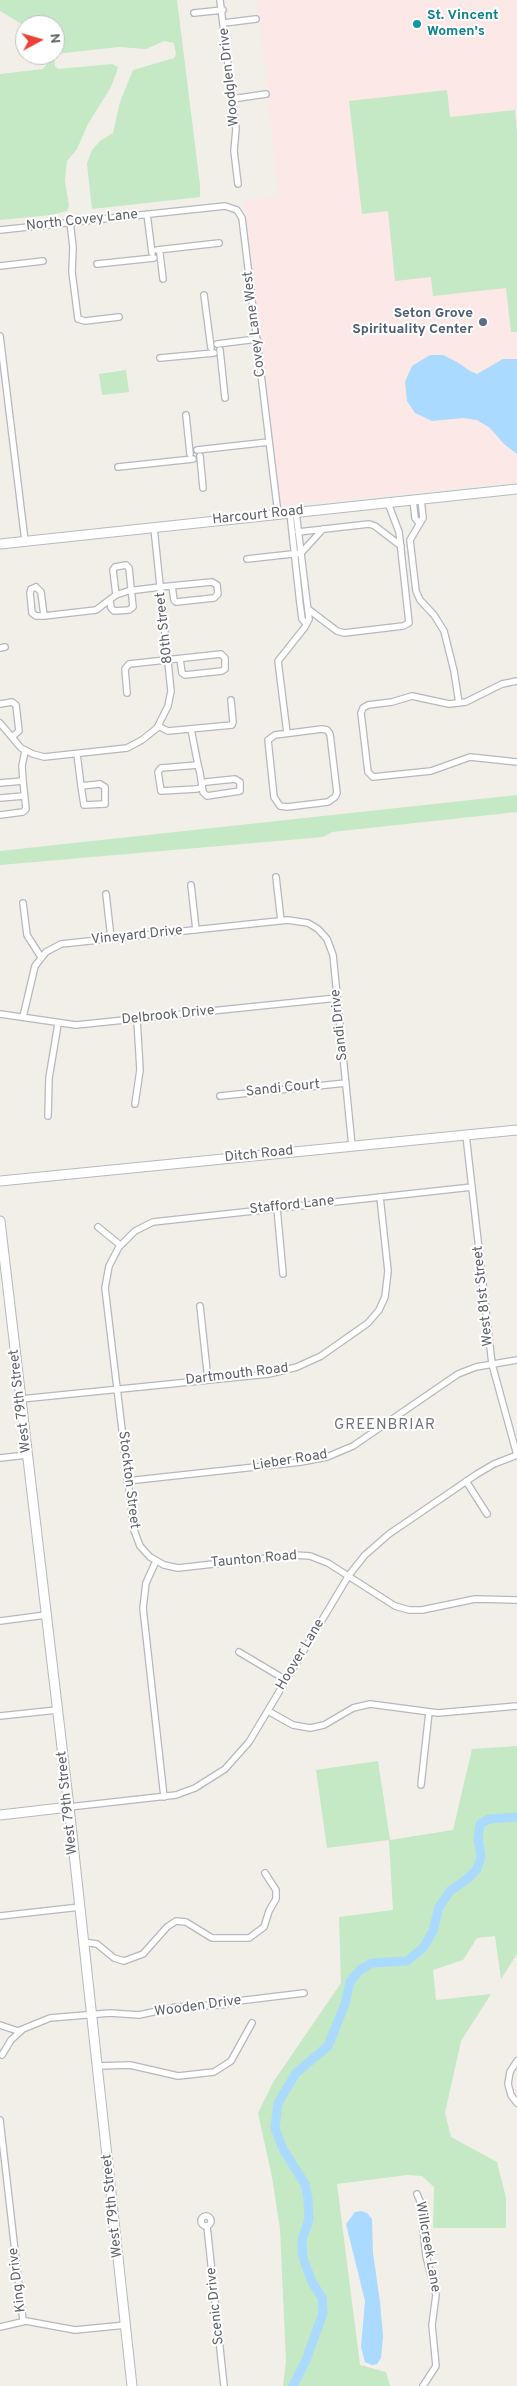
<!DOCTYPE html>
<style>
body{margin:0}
#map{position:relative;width:517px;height:2386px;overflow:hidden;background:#f1efe8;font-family:Overpass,sans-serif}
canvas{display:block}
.north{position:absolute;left:15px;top:15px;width:50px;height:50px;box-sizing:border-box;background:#fff;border:1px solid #bfc1c3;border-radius:50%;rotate:84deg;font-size:14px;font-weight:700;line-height:20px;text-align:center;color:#5f6368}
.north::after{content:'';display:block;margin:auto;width:18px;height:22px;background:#ea4335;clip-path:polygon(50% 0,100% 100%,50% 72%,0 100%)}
</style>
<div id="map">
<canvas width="517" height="2386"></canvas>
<div class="north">N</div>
</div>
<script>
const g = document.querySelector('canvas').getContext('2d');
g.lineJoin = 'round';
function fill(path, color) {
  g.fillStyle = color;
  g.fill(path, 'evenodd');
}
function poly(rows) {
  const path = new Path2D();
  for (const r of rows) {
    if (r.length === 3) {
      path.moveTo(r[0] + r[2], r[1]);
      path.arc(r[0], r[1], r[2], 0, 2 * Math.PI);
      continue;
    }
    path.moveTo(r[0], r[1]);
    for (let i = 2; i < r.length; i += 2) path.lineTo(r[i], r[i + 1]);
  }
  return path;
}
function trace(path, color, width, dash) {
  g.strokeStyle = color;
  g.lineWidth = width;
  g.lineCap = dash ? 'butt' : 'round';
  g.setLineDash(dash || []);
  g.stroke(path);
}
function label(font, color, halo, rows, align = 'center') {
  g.font = font + ' Overpass,sans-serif';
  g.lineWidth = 4;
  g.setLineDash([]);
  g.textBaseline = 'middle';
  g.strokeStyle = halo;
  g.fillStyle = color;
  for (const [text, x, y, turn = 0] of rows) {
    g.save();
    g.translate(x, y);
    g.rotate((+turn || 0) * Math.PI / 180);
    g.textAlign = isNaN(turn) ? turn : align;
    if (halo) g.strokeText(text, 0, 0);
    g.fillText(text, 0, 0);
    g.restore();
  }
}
const medical = poly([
 [257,0,517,0,517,482,281,506,244,201,279,197]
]);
const green = poly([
 [0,0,177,0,200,185,200,197,92,209,88,173,87,163,92,150,100,141,113,133,120,102,133,70,174,58,176,54,174,43,164,41,146,49,119,47,55,54,55,25,25,26,0,11],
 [44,55,54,55,55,66,58,69,112,64,118,67,117,71,111,87,88,124,77,149,67,161,65,181,69,206,67,211,51,215,0,220,0,74,43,69,47,64],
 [447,90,450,117,515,110,517,135,517,332,511,332,506,288,433,296,431,277,395,281,388,211,362,214,349,101],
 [126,370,129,392,102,395,99,374],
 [517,795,517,812,332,832,323,837,0,865,0,851],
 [517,1746,517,1954,501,1979,495,1936,477,1938,463,1960,433,1970,436,2000,491,1994,461,2041,445,2113,451,2137,497,2162,506,2198,506,2228,433,2228,434,2187,422,2176,407,2175,337,2184,360,2365,386,2372,390,2386,283,2386,286,2361,280,2229,272,2177,258,2113,274,2081,341,1983,339,1917,393,1910,389,1840,327,1848,316,1770,378,1761,390,1840,453,1830,472,1749]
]);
const water = poly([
 [430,355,443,355,457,362,470,371,477,374,503,359,517,359,517,454,504,444,490,428,477,420,463,418,432,421,415,413,407,401,405,382,412,366],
 [361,2211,367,2213,372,2219,373,2253,380,2302,383,2336,381,2358,377,2364,372,2365,365,2362,361,2347,365,2301,346,2224,355,2212]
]);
const river = poly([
 [293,2386,306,2360,323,2313,322,2298,312,2282,303,2258,302,2240,309,2219,308,2199,305,2184,283,2149,275,2128,278,2103,296,2073,328,2046,345,2004,350,1982,360,1970,372,1963,407,1961,423,1948,433,1931,439,1907,450,1891,467,1879,477,1869,481,1857,478,1838,480,1824,489,1819,517,1817]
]);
const street = poly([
 [220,0,236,129,234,151,238,184],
 [194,13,223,10],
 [224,23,256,19],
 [232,99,266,94],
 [147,214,152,253],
 [70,222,73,247,72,272,78,319,85,321,119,317],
 [0,230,225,206,237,210,242,218,278,514],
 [157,250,219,243],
 [160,254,163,279],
 [97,264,154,258],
 [0,266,43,261],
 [204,295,211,348],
 [0,336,25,541],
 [217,344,257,339],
 [220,350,225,398],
 [160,358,214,353],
 [186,415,190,454],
 [197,450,269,442],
 [200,456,203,488],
 [118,467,193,459],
 [421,499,423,518,410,540,416,591,420,600,434,615,444,631,454,671,459,703],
 [413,500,415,518,419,523],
 [290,513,300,604,302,619,306,624],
 [298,532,369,524,375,526,401,546],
 [247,559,301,553,323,529],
 [36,587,41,592,44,616,36,616,32,613,30,593,31,589,36,587],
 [110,600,111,608,114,611,129,610,133,607,129,568,126,565,115,567,113,570,116,595],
 [308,609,337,631,344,633,403,626,409,623,399,532,388,503],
 [44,616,96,610,116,595,128,591,160,587,212,582,217,585,218,594,214,598,176,602,174,600,172,586],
 [0,648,5,647],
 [517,681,502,684,466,702,449,704,412,696,392,702,368,705,363,708,361,713,368,772,373,777,431,771,470,757,517,762],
 [127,693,125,669,129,664,221,654,225,658,225,669,222,671,185,675,182,673,180,659],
 [0,704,12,702,16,705,19,731,12,737],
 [0,723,21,748,33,754,44,757,127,748,142,740,157,728,168,706,171,691,154,528],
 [158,726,168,731,232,725,233,722,231,700],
 [191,729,198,765,200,773,202,786,203,791,203,792,207,796,240,791,240,782,235,779,206,782,203,783,202,786,200,788,197,789,161,791,158,772,161,768,198,765],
 [322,729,327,730,330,734,337,793,335,797,328,802,287,807,280,806,274,797,268,740,275,735,322,729],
 [287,733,278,661,305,627,309,619,296,512],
 [77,754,81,786],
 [23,781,22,766,25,751],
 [0,783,23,781,26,809,23,812,0,815],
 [100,784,105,787,105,804,84,805,81,786,100,784],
 [0,798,24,796],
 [276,877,281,921],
 [191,885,196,930],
 [106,894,111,938],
 [23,903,27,935,41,957],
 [0,1014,76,1025,337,998],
 [23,1017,35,966,46,952,61,944,288,920,308,923,318,929,327,939,333,955,352,1146],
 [220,1096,346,1083],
 [135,1104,140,1070,137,1019],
 [48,1116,49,1078,58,1024],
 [466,1135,492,1364,517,1455],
 [472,1187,153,1222,135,1231,119,1247,109,1266,105,1288,134,1530,140,1546,150,1557,164,1565,178,1568,294,1555,310,1556,328,1563,395,1606,409,1610,422,1610,475,1599,517,1600],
 [277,1208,283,1274],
 [98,1227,120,1245],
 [200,1306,208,1380],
 [21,1399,269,1374,297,1367,321,1356,368,1323,379,1310,385,1297,388,1271,380,1197],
 [0,1458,27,1455],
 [127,1481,301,1462,327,1457,353,1446,458,1374,476,1367,517,1360],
 [466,1481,487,1514],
 [156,1561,146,1583,143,1608,164,1797],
 [0,1621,46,1615],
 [239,1652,286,1680],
 [268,1711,293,1725,310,1728,324,1725,353,1708,370,1704,438,1713,517,1706],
 [0,1716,57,1710],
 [421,1785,429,1712],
 [69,1807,176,1795,195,1788,225,1769,249,1742,349,1575,365,1555,389,1534,477,1474,494,1464,517,1455],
 [0,1916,80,1907],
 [83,1942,97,1944,114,1958,124,1961,143,1954,167,1927,176,1921,186,1922,212,1938,249,1938,264,1927,269,1911,276,1899,276,1890,265,1873],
 [0,2025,18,2031,50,2018,110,2013,139,2015,176,2007,221,2005,238,2001,304,1993],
 [2,2055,11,2040,22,2030],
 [517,2061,510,2072,508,2084,511,2095,517,2103],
 [97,2066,130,2065,178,2076,214,2072,231,2061,252,2023],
 [0,2120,23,2321],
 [417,2194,420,2201,426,2256,436,2295,432,2325,436,2366,423,2386],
 [206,2221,5],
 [207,2226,224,2386],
 [0,2327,26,2321,75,2330,126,2325]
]);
const secondary = poly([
 [0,544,517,489],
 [0,1181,517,1130],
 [0,1221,69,1807,132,2386],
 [0,1815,69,1807]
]);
const markers = [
 [417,24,5,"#0f9aa8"],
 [483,322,5,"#5c6f8a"]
];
const cultureNames = [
 ["St. Vincent",427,16],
 ["Women's",427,32]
];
const streetNames = [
 ["Woodglen Drive",230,77,-96],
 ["North Covey Lane",82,221,-6],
 ["Covey Lane West",255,324,-97],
 ["Harcourt Road",258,516,-6],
 ["80th Street",165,628,-96],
 ["Vineyard Drive",137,936,-6],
 ["Delbrook Drive",168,1016,-6],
 ["Sandi Drive",340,1025,-96],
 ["Sandi Court",283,1089,-6],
 ["Ditch Road",259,1155,-6],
 ["Stafford Lane",292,1206,-6],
 ["West 81st Street",484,1296,-96],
 ["Dartmouth Road",237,1375,-7],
 ["West 79th Street",21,1401,-97],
 ["Lieber Road",290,1461,-9],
 ["Stockton Street",128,1480,83],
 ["Taunton Road",254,1560,-5],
 ["Hoover Lane",301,1655,-59],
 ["West 79th Street",68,1803,-96],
 ["Wooden Drive",198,2007,-8],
 ["West 79th Street",113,2206,-96],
 ["Willcreek Lane",427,2247,80],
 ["King Drive",18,2280,-97],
 ["Scenic Drive",216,2306,-96]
];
const serviceNames = [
 ["Seton Grove",473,314],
 ["Spirituality Center",473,330]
];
const neighbourhoodNames = [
 ["GREENBRIAR",385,1426]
];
fill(medical, '#fce8e6');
fill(green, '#c5e8c5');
fill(water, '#aadaff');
trace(river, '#aadaff', 9);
trace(street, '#b5b8bc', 8);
trace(secondary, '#b6babf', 11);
trace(street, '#fff', 5.5);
trace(secondary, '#fff', 9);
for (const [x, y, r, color] of markers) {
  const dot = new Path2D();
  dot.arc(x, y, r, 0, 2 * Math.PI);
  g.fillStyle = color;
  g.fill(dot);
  trace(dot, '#fff', 2);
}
label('bold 14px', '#0d838f', '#fff', cultureNames, 'left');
label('14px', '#5f6368', '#fff', streetNames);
label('bold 14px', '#4e5e75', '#fff', serviceNames, 'right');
g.letterSpacing = '1px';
label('15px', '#70757a', '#fff', neighbourhoodNames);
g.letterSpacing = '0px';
</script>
